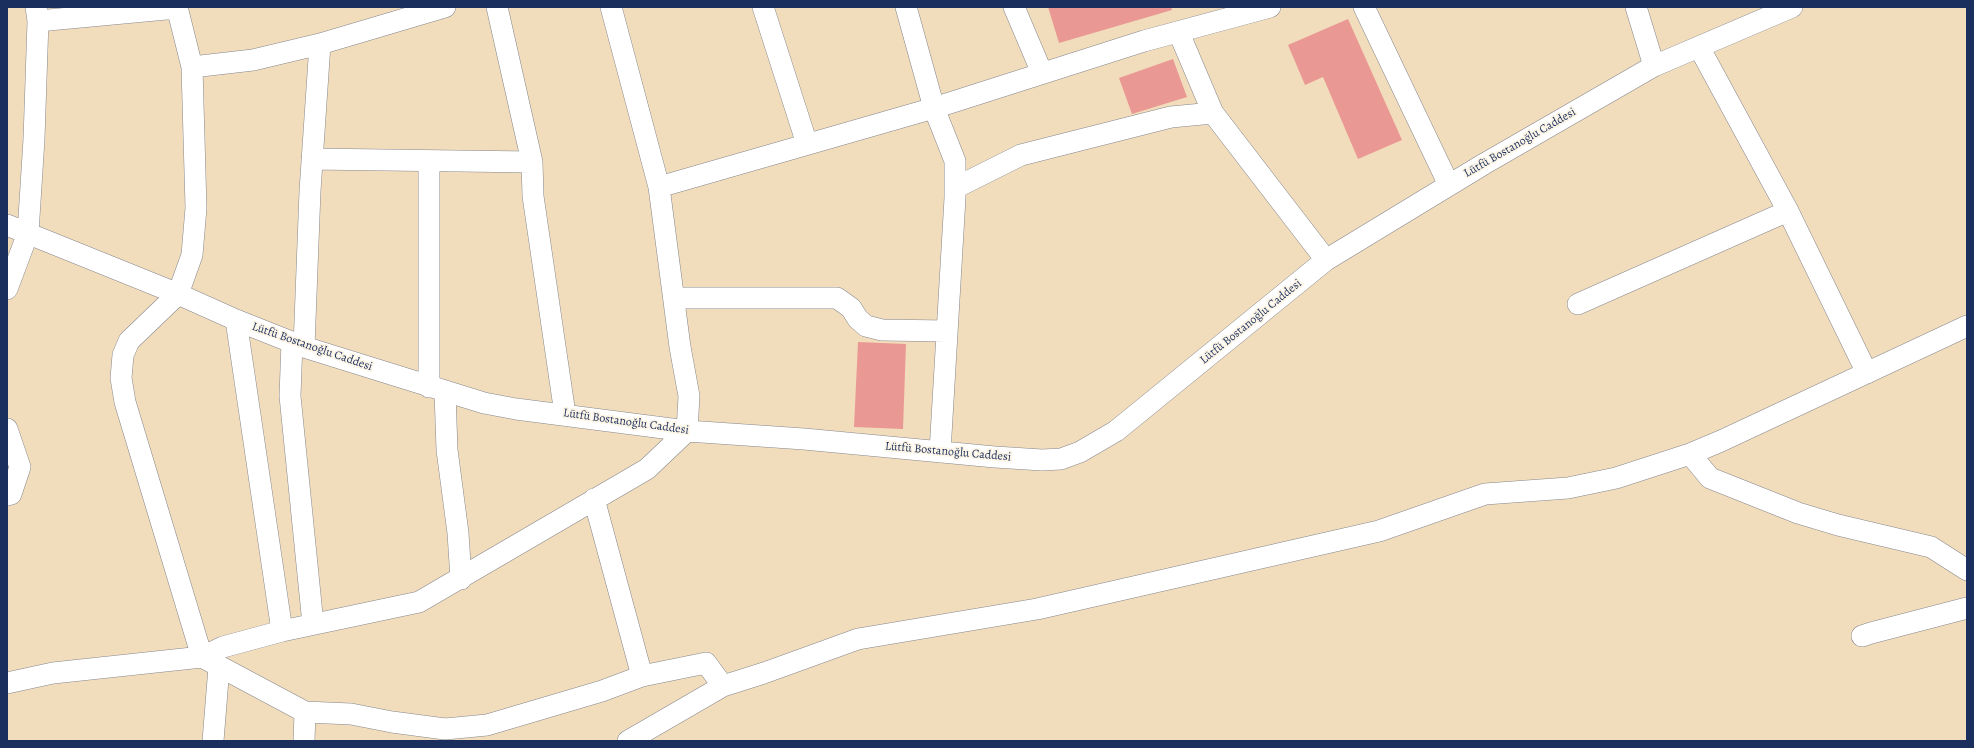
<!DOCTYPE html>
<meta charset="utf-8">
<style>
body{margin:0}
#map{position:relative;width:1974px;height:748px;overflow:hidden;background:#f1ddbc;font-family:Alegreya,serif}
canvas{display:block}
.frame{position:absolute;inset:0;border:8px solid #1b2f5e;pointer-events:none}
</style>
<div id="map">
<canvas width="1974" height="748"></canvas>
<div class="frame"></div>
</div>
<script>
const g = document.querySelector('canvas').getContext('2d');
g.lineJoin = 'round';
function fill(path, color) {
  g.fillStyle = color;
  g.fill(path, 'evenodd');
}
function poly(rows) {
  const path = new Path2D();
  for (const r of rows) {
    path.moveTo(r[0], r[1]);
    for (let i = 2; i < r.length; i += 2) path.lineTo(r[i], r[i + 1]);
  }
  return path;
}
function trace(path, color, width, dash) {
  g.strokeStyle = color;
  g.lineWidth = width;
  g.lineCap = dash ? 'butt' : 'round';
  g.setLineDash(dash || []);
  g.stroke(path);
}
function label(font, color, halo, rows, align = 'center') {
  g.font = font + ' Alegreya,serif';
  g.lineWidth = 3.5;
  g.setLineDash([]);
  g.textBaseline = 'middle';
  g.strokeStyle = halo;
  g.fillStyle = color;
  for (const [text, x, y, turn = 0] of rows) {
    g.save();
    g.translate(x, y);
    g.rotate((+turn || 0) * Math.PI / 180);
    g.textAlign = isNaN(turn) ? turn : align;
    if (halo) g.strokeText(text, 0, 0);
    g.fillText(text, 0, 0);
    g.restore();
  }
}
const building = poly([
 [1048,7,1171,7,1172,10,1059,43],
 [1348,19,1402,140,1358,159,1323,77,1305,85,1288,45],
 [1173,59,1187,97,1132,114,1119,78],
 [858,342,906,344,903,429,854,427]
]);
const minor = poly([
 [177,7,192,67,196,208,192,255,178,294,129,341,123,355,121,378,125,402,202,657,305,712,351,714,392,722,445,729,487,725,602,691,642,676,706,663,723,686],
 [497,7,532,162,533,196,565,414],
 [763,7,807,144],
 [906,7,934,108,955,161,955,198,940,452],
 [1014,7,1042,73],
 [1364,7,1449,185],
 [1636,7,1654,66],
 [38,21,177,8],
 [1179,33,1213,113,1326,260],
 [1699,47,1788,211,1867,373],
 [192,67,253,60,320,44,445,7],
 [312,159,532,162],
 [429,161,429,387],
 [659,187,934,108,1144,41,1270,7],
 [955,188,1021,155,1171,117,1213,113],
 [7,225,178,294,236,320,304,347,484,403,516,409,687,431,804,439,995,457,1042,460,1061,459,1080,452,1116,431,1326,260,1484,164,1654,66,1792,7],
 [7,289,28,233,34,139,38,21,36,7],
 [674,298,837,298,851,308,858,319,866,326,882,330,947,331],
 [1578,304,1788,211],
 [236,320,282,631],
 [292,342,290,396,313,624],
 [304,347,310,191,320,44],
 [445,392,447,450,458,533,461,579],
 [7,429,20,467,11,494,7,495],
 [1690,454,1710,478,1798,513,1838,525,1931,547,1967,570],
 [594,499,642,676],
 [1862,636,1871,633,1967,608],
 [7,683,53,673,202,657,223,647,282,631,419,602,647,469,687,431,689,396,680,347,659,187,611,7],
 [213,741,219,667],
 [304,741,305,712],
 [628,741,723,686,764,673,858,639,1037,609,1379,531,1485,494,1568,488,1616,478,1690,454,1721,441,1967,326]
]);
const streetNames = [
 ["Lütfü Bostanoğlu Caddesi",1520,143,-30],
 ["Lütfü Bostanoğlu Caddesi",1251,322,-39],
 ["Lütfü Bostanoğlu Caddesi",312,347,19],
 ["Lütfü Bostanoğlu Caddesi",626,422,8],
 ["Lütfü Bostanoğlu Caddesi",948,452,5]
];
fill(building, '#ea9894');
trace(minor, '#86868d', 22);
trace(minor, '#fff', 21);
label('12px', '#1b2f5e', '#fcf5e5', streetNames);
</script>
